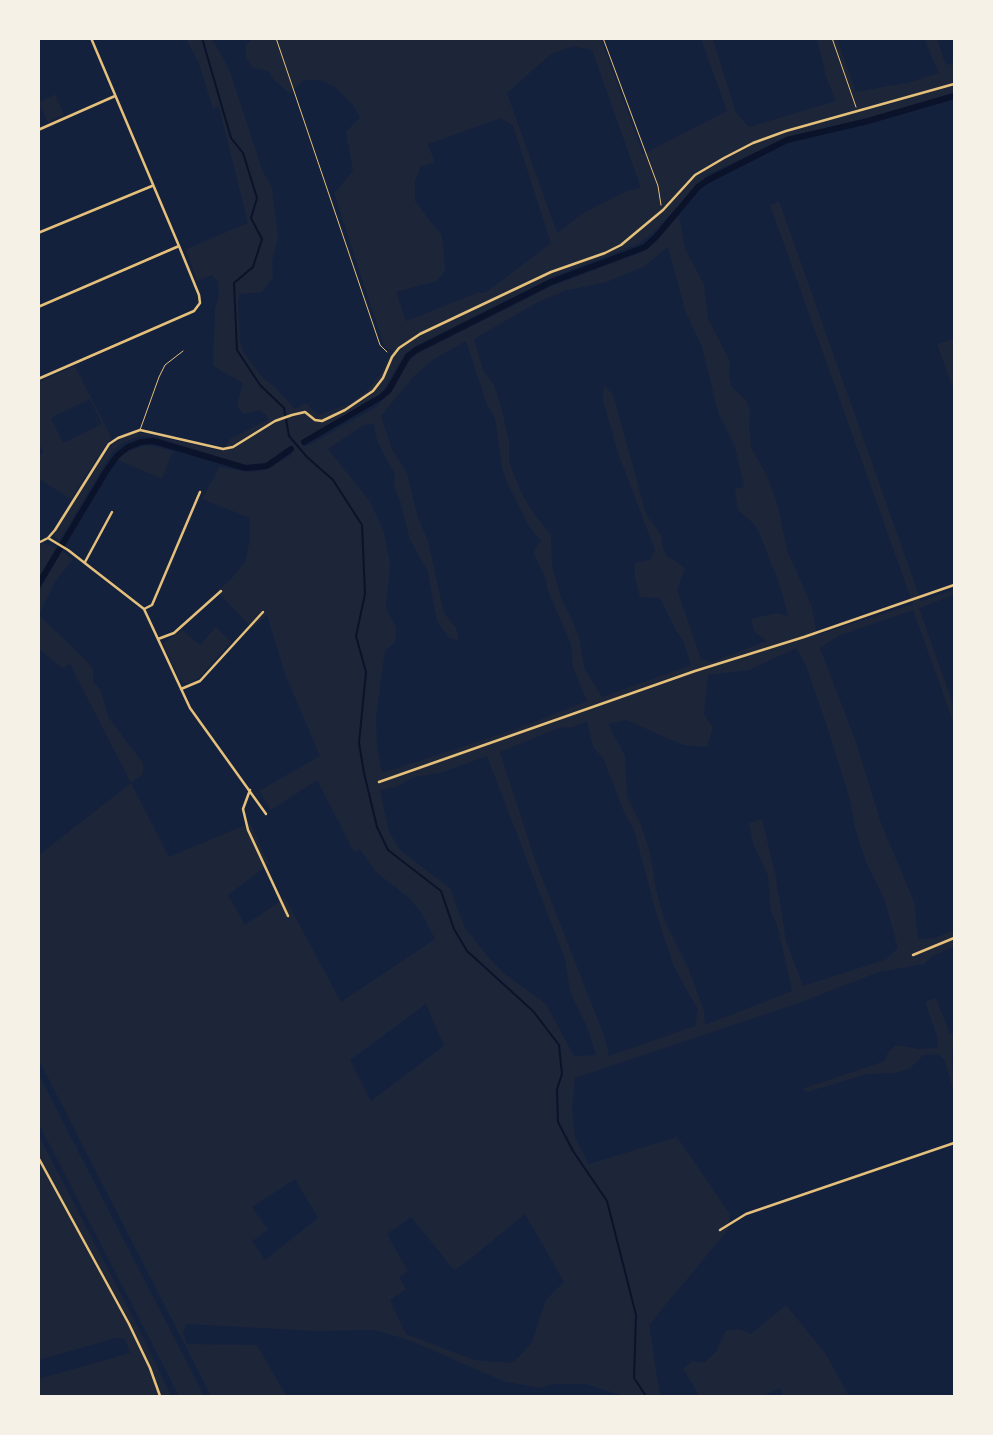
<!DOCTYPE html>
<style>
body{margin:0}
#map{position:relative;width:993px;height:1435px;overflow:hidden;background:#14213d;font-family:Rubik,sans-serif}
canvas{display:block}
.frame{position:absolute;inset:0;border:40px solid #f6f1e7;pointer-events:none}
</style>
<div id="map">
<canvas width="993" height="1435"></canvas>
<div class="frame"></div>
</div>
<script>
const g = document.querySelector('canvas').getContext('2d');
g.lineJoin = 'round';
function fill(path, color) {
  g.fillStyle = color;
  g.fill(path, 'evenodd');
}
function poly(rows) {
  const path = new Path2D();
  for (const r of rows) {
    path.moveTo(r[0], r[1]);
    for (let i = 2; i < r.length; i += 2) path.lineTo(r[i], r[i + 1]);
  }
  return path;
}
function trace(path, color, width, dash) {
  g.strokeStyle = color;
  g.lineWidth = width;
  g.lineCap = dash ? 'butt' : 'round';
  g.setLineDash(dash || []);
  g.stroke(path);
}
const green = poly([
 [186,39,212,39,229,69,263,172,272,187,278,238,272,261,273,277,262,292,240,294,238,301,240,341,243,351,262,377,276,388,295,409,306,403,318,415,350,404,366,392,382,372,393,350,385,349,334,193,353,171,346,132,360,118,353,105,335,87,320,80,304,80,289,93,274,80,268,71,253,68,246,58,246,45,252,39,601,39,643,154,727,111,701,39,713,39,736,113,749,127,836,101,826,76,817,39,837,39,856,92,911,82,939,73,924,39,937,39,946,65,954,63,954,80,952,81,954,93,862,120,788,137,707,175,653,233,638,244,555,276,414,347,402,359,382,393,302,441,305,446,311,444,376,407,395,385,408,363,417,354,552,286,642,252,650,247,679,215,685,249,704,285,708,319,730,361,729,376,732,387,746,400,750,411,749,426,751,447,767,476,778,506,787,550,812,607,817,635,913,604,770,205,779,201,921,601,954,590,954,595,919,608,954,707,954,724,913,610,838,636,820,648,857,745,881,823,914,902,918,939,935,938,954,930,954,947,932,956,924,964,879,972,799,1003,575,1078,572,1108,575,1137,589,1164,677,1137,730,1214,728,1230,649,1325,660,1396,624,1396,585,1384,553,1384,540,1388,503,1381,409,1340,374,1330,316,1331,187,1324,183,1333,187,1344,257,1345,286,1395,283,1396,211,1396,39,1060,39,855,131,783,70,664,62,668,39,649,39,615,88,662,93,670,93,682,100,689,109,718,143,763,143,774,131,783,169,857,250,823,269,864,228,895,245,925,285,898,341,1002,435,939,421,912,408,897,376,872,360,849,354,852,317,780,271,810,259,791,320,756,285,674,267,615,252,628,217,591,231,579,245,562,250,539,250,518,202,499,219,467,251,472,264,470,292,455,291,448,262,465,249,466,151,436,138,437,122,443,113,451,59,541,52,534,111,446,123,438,136,433,142,433,223,451,230,439,269,419,261,410,244,414,237,406,243,383,213,366,215,309,219,294,218,282,212,275,197,281,186,249,248,223,219,107,213,109,199,63],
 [574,46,592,50,641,188,627,191,585,212,557,233,507,93,551,54],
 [501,118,513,126,551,243,485,293,477,293,406,321,396,292,437,281,445,271,442,236,415,201,415,182,421,166,435,163,428,144],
 [668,247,686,313,702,347,718,412,735,446,744,487,735,489,738,510,754,524,761,537,781,589,788,616,776,613,751,619,754,631,766,641,712,662,701,659,677,590,685,568,674,560,667,557,663,548,661,535,646,514,613,394,604,386,603,400,617,450,655,550,650,560,635,563,635,578,640,597,660,598,677,632,683,640,691,665,602,697,584,668,580,641,572,619,561,598,552,566,551,535,532,511,520,490,509,462,509,442,502,410,494,385,483,370,474,339,538,302,567,290,607,282,645,266],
 [466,341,487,405,495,418,502,468,507,482,530,528,541,541,533,553,546,579,548,591,571,644,573,667,587,701,516,729,382,773,377,746,376,716,385,651,395,642,396,628,386,607,390,564,383,529,369,500,328,449,364,425,374,424,377,441,395,475,394,487,400,500,410,540,428,572,437,621,449,638,459,640,456,628,444,613,428,541,418,518,407,473,392,449,381,416,414,376,434,359],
 [796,648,805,663,826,723,851,803,855,828,866,862,884,898,898,948,887,959,803,986,786,941,775,873,762,819,749,823,753,844,768,875,771,911,778,928,792,991,705,1025,704,1011,689,970,665,922,656,889,650,853,641,825,627,797,625,756,608,724,626,720,683,745,707,747,713,727,704,715,708,675,749,670],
 [587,721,593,747,603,758,624,812,634,830,657,916,674,967,698,1010,695,1026,609,1056,605,1038,535,860,500,752,559,728,573,727],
 [487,756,565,959,570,991,589,1032,596,1055,574,1056,546,1004,506,975,490,959,465,928,450,888,401,851,389,832,380,790,396,787,414,777,440,773],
 [426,1004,444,1046,371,1101,350,1060],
 [295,1179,318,1218,265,1260,252,1241,268,1230,252,1207],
 [525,1214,564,1282,546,1300,532,1342,518,1358,511,1363,474,1360,406,1334,390,1300,406,1289,399,1277,408,1271,387,1234,411,1217,454,1270,469,1260],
 [55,94,64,114,48,122,39,103],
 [953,339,954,344,954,391,937,344],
 [75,366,112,439,107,443,71,499,41,480,39,482,39,456,43,452,39,443,38,382],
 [90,399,102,424,63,443,51,418],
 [146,445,173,451,162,479,118,460,124,453],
 [43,543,56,548,39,577,39,546],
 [62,551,73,559,55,582,39,614,39,591],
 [216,627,231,642,198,679,189,683,183,683,178,677,163,643,182,630,200,645],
 [936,998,950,1034,954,1034,952,1060,954,1093,945,1061,938,1054,923,1055,909,1069,896,1073,867,1074,807,1092,802,1089,885,1061,888,1052,896,1045,919,1049,938,1048,937,1036,925,1002],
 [38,1073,126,1244,204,1396,179,1396,39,1124],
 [39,1136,144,1339,171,1396,39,1396,38,1379,130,1353,125,1339,116,1338,39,1360],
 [786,1305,825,1353,849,1396,784,1396,780,1388,763,1396,697,1396,698,1394,683,1368,693,1361,704,1363,716,1352,726,1330,740,1329,751,1334]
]);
const stream = poly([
 [202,38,231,138,243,153,257,198,251,218,262,239,253,267,234,283,237,350,260,385,284,408,289,436,307,457,333,480,362,525,365,594,356,636,366,672,359,743,364,773,377,827,388,850,441,891,454,929,467,951,533,1011,559,1045,562,1074,557,1089,558,1122,573,1151,607,1201,636,1315,634,1378,646,1396]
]);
const canal = poly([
 [304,442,381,397,389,390,408,356,416,350,551,282,645,247,656,237,698,187,708,180,787,140,868,121,954,96],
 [38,585,107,470,117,456,128,447,141,442,154,441,245,468,267,466,291,449]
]);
const path = poly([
 [276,38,380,345,387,352],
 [603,38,658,186,661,205],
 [832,38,856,107]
]);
const service = poly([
 [140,430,159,377,165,365,183,351]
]);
const minor = poly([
 [38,130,115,96],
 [38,233,152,186],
 [38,307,179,246],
 [38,379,194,311,200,303,199,295,179,246,91,38],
 [48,538,68,550,144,609,190,708,266,814],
 [38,543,48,538,55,530,109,444,118,438,140,430,223,449,233,447,275,421,292,415,305,412,315,420,322,421,345,410,373,391,383,378,392,357,399,348,420,334,551,272,605,253,621,245,663,210,695,175,724,158,753,143,786,131,954,84],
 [85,562,112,512],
 [144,609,152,605,200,492],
 [158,639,174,633,221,591],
 [181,689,200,681,263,612],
 [379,782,695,671,804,637,954,585],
 [250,790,243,809,248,830,288,916],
 [913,955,954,938],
 [38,1157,129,1324,150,1368,160,1396],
 [720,1230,746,1214,954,1143]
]);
fill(green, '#1d2539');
trace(stream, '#0b132b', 2);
trace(canal, '#0b132b', 6);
trace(path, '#e5c07b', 1);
trace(service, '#e5c07b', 1);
trace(minor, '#e5c07b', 2.5);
</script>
